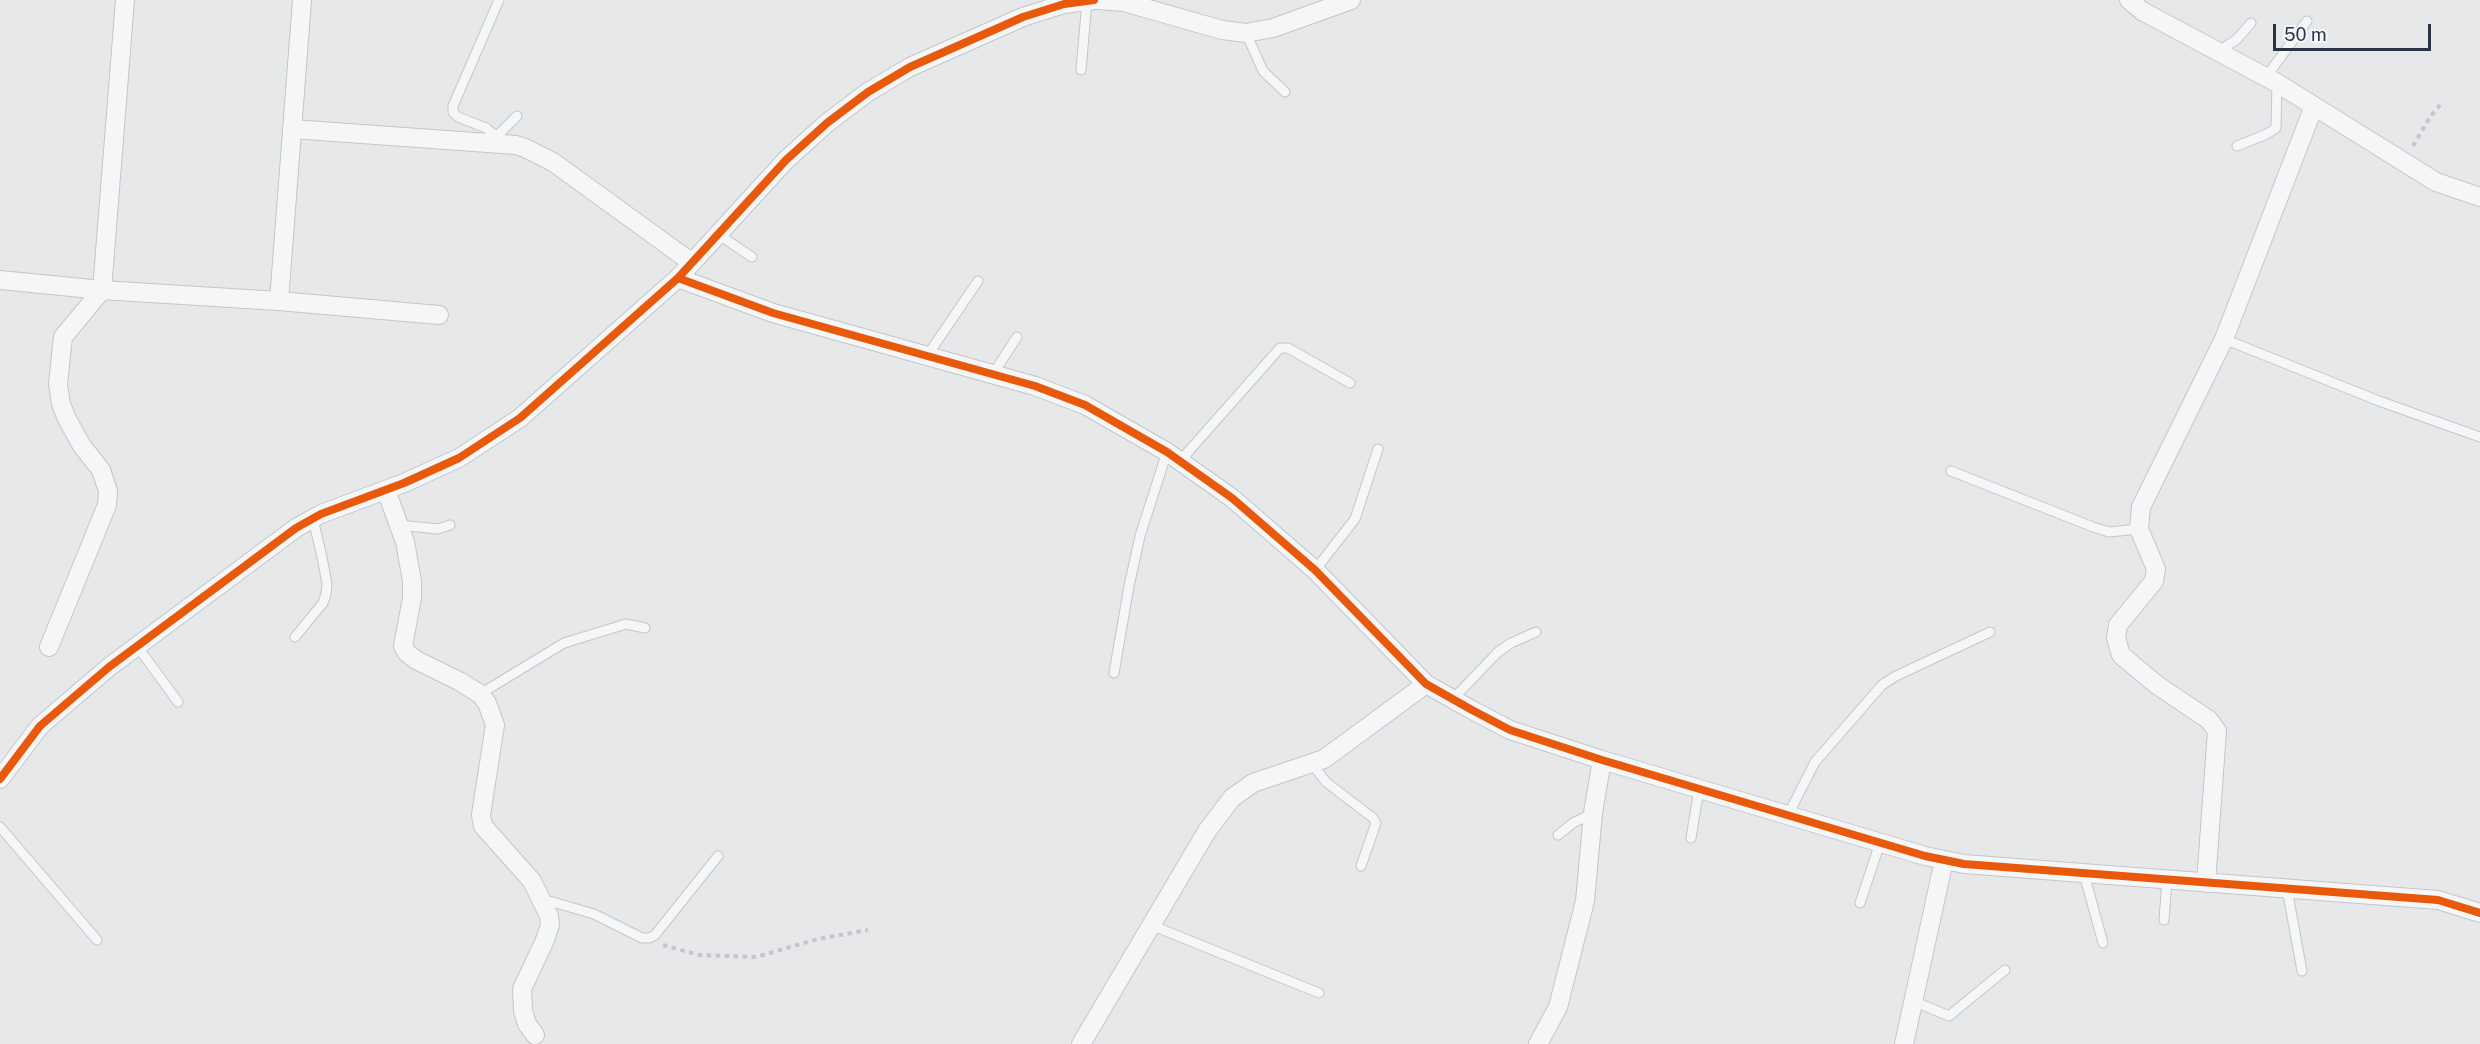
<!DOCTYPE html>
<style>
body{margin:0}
#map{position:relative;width:2480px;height:1044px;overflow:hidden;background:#e6e8ea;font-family:"Public Sans",sans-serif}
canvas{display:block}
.scale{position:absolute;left:2273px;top:24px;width:158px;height:27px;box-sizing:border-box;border:3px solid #2b3445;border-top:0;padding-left:8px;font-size:18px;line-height:21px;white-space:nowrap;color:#2b3445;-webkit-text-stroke:4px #f4f6f9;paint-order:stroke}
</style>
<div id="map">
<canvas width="2480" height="1044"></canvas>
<div class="scale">50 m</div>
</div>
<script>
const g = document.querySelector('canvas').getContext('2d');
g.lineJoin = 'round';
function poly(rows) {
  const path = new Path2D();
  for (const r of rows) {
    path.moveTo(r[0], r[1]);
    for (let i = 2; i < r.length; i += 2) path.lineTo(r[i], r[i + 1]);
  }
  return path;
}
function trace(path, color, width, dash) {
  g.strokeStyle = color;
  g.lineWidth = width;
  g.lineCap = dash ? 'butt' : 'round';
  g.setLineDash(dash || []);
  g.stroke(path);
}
const path = poly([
 [2413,146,2430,117,2440,105],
 [663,945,699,955,756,957,818,939,868,930]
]);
const lane = poly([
 [499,0,453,106,453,112,458,117,486,128,502,141],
 [1246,33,1263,71,1285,92],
 [2218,52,2237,39,2251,23],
 [1081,70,1087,1],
 [2266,77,2307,21],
 [496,137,517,116],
 [2237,146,2267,134,2276,128,2277,83],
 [719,235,752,257],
 [2224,339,2379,401,2480,437],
 [927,356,978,281],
 [993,374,1017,337],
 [1180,461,1280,348,1288,348,1350,383],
 [1951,471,2093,527,2109,532,2139,529],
 [399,525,438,529,450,525],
 [1315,570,1355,519,1378,449],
 [295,637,323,603,326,594,327,584,322,557,313,519],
 [137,646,178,702],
 [1114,673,1129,586,1140,536,1167,452],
 [480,694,564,643,626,624,645,628],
 [1453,699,1498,652,1511,643,1536,632],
 [1313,765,1326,782,1373,818,1376,823,1361,866],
 [1788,815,1815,762,1882,685,1896,676,1990,632],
 [0,827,97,940],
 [1558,835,1573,823,1593,813],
 [1691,838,1699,789],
 [2084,874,2103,943],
 [2287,889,2302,971],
 [542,899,594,914,642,938,649,938,655,935,718,856],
 [1860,903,1880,843],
 [2164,920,2167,880],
 [1151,925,1319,993],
 [1913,1001,1949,1016,2005,970]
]);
const street = poly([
 [1098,0,1124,2,1222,30,1246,33,1273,28,1351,0],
 [2129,0,2142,11,2277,83,2436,182,2480,197],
 [292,129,516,145,525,148,553,162,691,262],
 [678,278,773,313,1035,386,1085,405,1167,452,1232,498,1315,570,1426,684,1472,710,1510,730,1602,760,1925,856,1964,864,2438,900,2480,913],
 [0,280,102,290,279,301,439,315],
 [279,301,302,0],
 [386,490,405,542,412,581,412,598,403,646,407,653,416,660,459,681,480,694,487,703,495,725,481,815,483,826,532,881,549,916,550,925,545,940,522,989,523,1011,527,1024,535,1035],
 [49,647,107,505,108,491,101,470,82,446,67,419,61,404,58,384,63,337,102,290,125,0],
 [0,779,40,726,109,667,296,528,321,514,404,483,459,458,520,418,678,278,786,160,827,123,868,92,910,67,1023,17,1064,4,1094,0],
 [2206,883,2217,731,2209,720,2157,685,2121,655,2116,638,2118,625,2154,581,2156,569,2139,529,2141,507,2224,339,2314,106],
 [1081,1044,1207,831,1232,798,1253,783,1324,759,1426,684],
 [1538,1044,1558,1007,1585,901,1593,813,1602,760],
 [1904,1044,1944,860]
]);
const cycleway = poly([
 [678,278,773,313,1035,386,1085,405,1167,452,1232,498,1315,570,1426,684,1472,710,1510,730,1602,760,1925,856,1964,864,2438,900,2480,913],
 [0,779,40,726,109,667,296,528,321,514,404,483,459,458,520,418,678,278,786,160,827,123,868,92,910,67,1023,17,1064,4,1094,0]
]);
trace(lane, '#c4c6c8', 11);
trace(street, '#c4c6c8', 20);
trace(path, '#c5c6ca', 4, [4.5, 4.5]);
trace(lane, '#f5f6f7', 9);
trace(street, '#f5f6f7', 18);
trace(cycleway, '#e8590c', 8);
</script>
